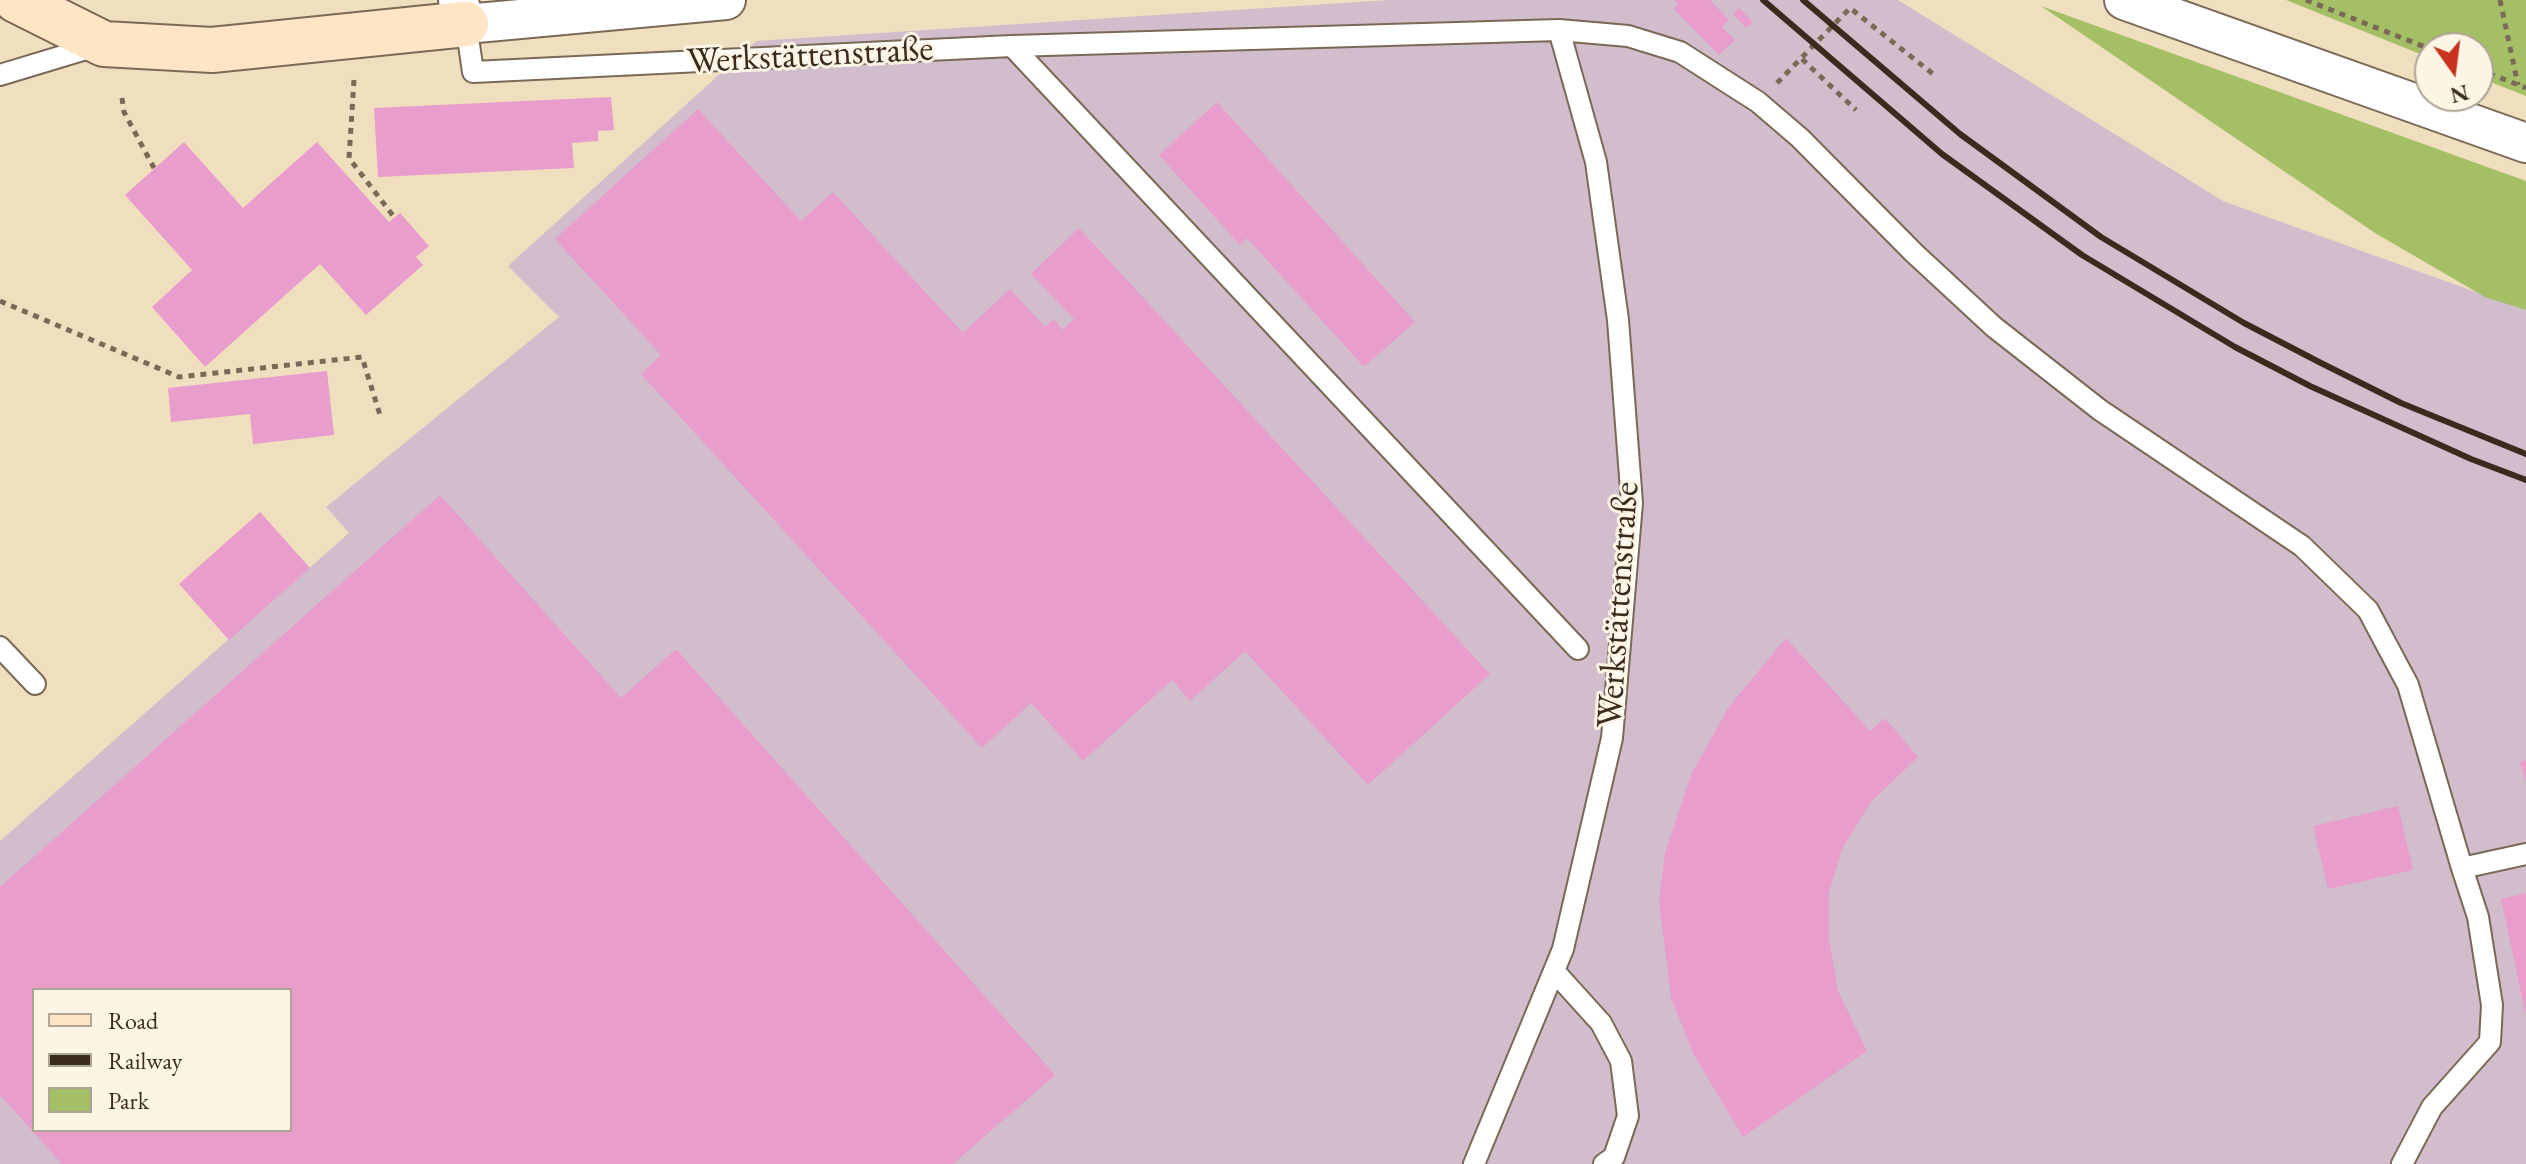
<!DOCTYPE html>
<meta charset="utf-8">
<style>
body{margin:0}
#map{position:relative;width:2526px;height:1164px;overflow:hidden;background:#f0dfbe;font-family:"EB Garamond",serif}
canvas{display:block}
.legend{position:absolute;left:32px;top:988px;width:260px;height:144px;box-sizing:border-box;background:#fcf5e5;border:2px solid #afa495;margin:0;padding:10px 14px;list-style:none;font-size:24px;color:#3b2a1e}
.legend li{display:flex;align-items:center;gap:16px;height:40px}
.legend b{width:40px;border:2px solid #afa495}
.north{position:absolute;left:2414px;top:32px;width:80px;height:80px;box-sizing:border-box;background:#fcf5e5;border:2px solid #afa495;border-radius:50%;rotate:166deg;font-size:22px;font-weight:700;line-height:32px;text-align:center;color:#3b2a1e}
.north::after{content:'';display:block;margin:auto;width:28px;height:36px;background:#c8321e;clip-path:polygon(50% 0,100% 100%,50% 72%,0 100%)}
</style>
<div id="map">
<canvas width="2526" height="1164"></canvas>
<ul class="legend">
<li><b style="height:10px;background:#ffe4c6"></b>Road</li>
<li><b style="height:10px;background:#3b2a1e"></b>Railway</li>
<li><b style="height:22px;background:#a4bf66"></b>Park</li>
</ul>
<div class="north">N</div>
</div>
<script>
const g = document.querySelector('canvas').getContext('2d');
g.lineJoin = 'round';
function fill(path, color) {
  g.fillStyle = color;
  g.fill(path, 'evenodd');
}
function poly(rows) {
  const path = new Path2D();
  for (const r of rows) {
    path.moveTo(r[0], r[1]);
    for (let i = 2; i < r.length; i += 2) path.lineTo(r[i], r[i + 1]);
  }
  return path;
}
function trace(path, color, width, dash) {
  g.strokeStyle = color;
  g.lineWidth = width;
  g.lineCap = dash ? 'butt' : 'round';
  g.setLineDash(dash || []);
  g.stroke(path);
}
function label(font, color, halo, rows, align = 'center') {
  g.font = font + ' "EB Garamond",serif';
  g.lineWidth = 6;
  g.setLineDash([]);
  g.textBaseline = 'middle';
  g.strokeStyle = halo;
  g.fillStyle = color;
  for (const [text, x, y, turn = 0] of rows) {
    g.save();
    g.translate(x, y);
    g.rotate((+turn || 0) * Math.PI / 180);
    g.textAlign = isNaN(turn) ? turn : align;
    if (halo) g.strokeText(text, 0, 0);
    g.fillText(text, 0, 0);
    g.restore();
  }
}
const industrial = poly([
 [1389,0,1898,0,2223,201,2526,310,2526,1164,0,1164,0,841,349,533,326,507,559,317,508,266,756,41],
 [34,990,290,990,290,1130,34,1130]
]);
const green = poly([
 [2286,0,2526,0,2526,96,2478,77,2478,48,2430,48,2430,58],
 [2041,6,2526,181,2526,310,2485,297,2375,233]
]);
const building = poly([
 [1674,0,1710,0,1729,20,1722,27,1735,40,1719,55,1674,9,1678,4],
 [1739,8,1753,22,1746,28,1733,14],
 [611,97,614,130,598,131,598,141,572,143,574,168,378,177,374,108],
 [1217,102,1415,322,1364,367,1247,238,1240,245,1159,155],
 [698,109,801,221,833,192,963,333,1010,289,1045,327,1054,319,1063,330,1074,319,1031,274,1079,228,1490,674,1368,785,1245,651,1190,701,1172,680,1083,761,1031,703,982,748,641,374,661,355,555,239],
 [184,142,243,208,317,142,389,222,400,213,429,246,416,257,423,265,366,315,320,264,205,367,152,307,192,270,125,195],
 [327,371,334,435,253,444,250,414,171,422,168,388],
 [440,495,621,698,676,649,1055,1075,953,1164,62,1164,0,1095,0,887],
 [34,990,290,990,290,1130,34,1130],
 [260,512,310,568,229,640,179,584],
 [1786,638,1870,731,1885,718,1918,757,1871,802,1842,849,1829,893,1829,939,1838,991,1867,1051,1743,1137,1694,1055,1671,998,1659,902,1665,853,1691,775,1728,708],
 [2526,760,2526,781,2525,781,2520,762],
 [2398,806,2413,870,2328,889,2313,826],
 [2526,893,2526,1011,2525,1012,2501,899]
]);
const path = poly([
 [2306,0,2430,49],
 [2500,0,2518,85],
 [1802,59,1856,110],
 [2478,69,2526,88],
 [354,80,349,158,394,217],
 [1777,83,1850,8,1933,74],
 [122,98,124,112,154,168],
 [0,301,179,377,362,357,380,415]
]);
const lane = poly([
 [466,24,473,72,1012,46,1559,30,1628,36,1680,52,1758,102,1800,138,1914,253,1994,327,2100,410,2302,546,2368,610,2408,685,2462,868,2526,854],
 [1012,46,1578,649],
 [0,75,96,46],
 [0,647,35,684],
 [1554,971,1601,1023,1621,1061,1628,1116,1614,1157,1604,1164],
 [1474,1164,1563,949,1612,738,1632,503,1618,320,1596,162,1559,30],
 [2402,1164,2432,1107,2490,1042,2492,1005,2478,917,2462,868]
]);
const street = poly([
 [458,0,466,24,726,0],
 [2124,0,2526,143]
]);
const secondary = poly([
 [16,0,104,44,212,50,466,24]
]);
const rail = poly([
 [1763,0,1942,154,2082,255,2235,347,2310,386,2471,459,2526,480],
 [1803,0,1960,134,2101,237,2244,323,2321,363,2401,403,2526,454]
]);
const streetNames = [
 ["Werkstättenstraße",810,56,-3],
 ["Werkstättenstraße",1619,605,-86]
];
fill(industrial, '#d1bdcb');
fill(green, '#a4bf66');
fill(building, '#e99dcc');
trace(lane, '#7a6956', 24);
trace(street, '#7a6956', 42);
trace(secondary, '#7a6956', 48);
trace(path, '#7a6956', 5, [6, 6]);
trace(lane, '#fff', 20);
trace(street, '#fff', 38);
trace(secondary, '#ffe4c6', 44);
trace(rail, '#3b2a1e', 6);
label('36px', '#3b2a1e', '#fcf5e5', streetNames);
</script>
